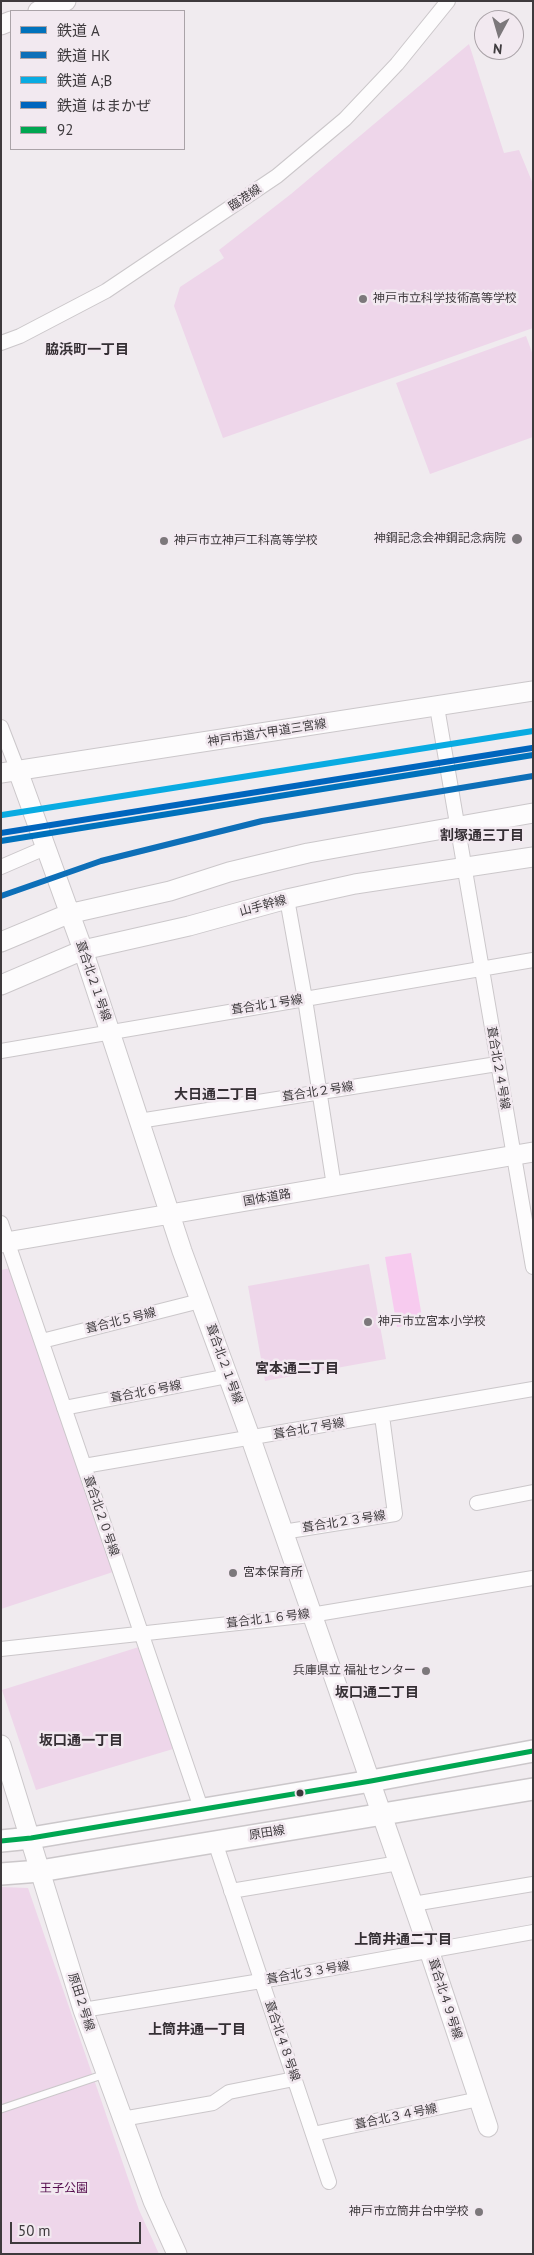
<!DOCTYPE html>
<meta charset="utf-8">
<style>
body{margin:0}
#map{position:relative;width:534px;height:2255px;overflow:hidden;background:#f0ebef;font-family:"PT Sans","Noto Sans JP",sans-serif}
canvas{display:block}
.frame{position:absolute;inset:0;border:2px solid #3e3a3d;pointer-events:none}
.legend{position:absolute;left:10px;top:10px;width:175px;height:140px;box-sizing:border-box;background:#f2e9f0;border:1px solid #aaa3a8;margin:0;padding:6px 9px;list-style:none;font-size:15px;color:#3e3a3d}
.legend li{display:flex;align-items:center;gap:10px;height:25px}
.legend b{width:25px;border:1px solid #aaa3a8}
.north{position:absolute;left:474px;top:10px;width:50px;height:50px;box-sizing:border-box;background:#f2e9f0;border:1px solid #aaa3a8;border-radius:50%;rotate:186deg;font-size:14px;font-weight:700;line-height:20px;text-align:center;color:#3e3a3d}
.north::after{content:'';display:block;margin:auto;width:18px;height:22px;background:#7c787b;clip-path:polygon(50% 0,100% 100%,50% 72%,0 100%)}
.scale{position:absolute;left:10px;top:2222px;width:131px;height:22px;box-sizing:border-box;border:2px solid #3e3a3d;border-top:0;padding-left:6px;font-size:15px;line-height:18px;white-space:nowrap;color:#3e3a3d;-webkit-text-stroke:4px #f2e9f0;paint-order:stroke}
</style>
<div id="map">
<canvas width="534" height="2255"></canvas>
<div class="frame"></div>
<ul class="legend">
<li><b style="height:6px;background:#0072bc"></b>鉄道 A</li>
<li><b style="height:6px;background:#0d6fb8"></b>鉄道 HK</li>
<li><b style="height:6px;background:#09abe2"></b>鉄道 A;B</li>
<li><b style="height:6px;background:#0065bd"></b>鉄道 はまかぜ</li>
<li><b style="height:6px;background:#00a651"></b>92</li>
</ul>
<div class="north">N</div>
<div class="scale">50 m</div>
</div>
<script>
const g = document.querySelector('canvas').getContext('2d');
g.lineJoin = 'round';
function fill(path, color) {
  g.fillStyle = color;
  g.fill(path, 'evenodd');
}
function poly(rows) {
  const path = new Path2D();
  for (const r of rows) {
    path.moveTo(r[0], r[1]);
    for (let i = 2; i < r.length; i += 2) path.lineTo(r[i], r[i + 1]);
  }
  return path;
}
function trace(path, color, width, dash) {
  g.strokeStyle = color;
  g.lineWidth = width;
  g.lineCap = dash ? 'butt' : 'round';
  g.setLineDash(dash || []);
  g.stroke(path);
}
function label(font, color, halo, rows, align = 'center') {
  g.font = font + ' "PT Sans","Noto Sans JP",sans-serif';
  g.lineWidth = 5;
  g.setLineDash([]);
  g.textBaseline = 'middle';
  g.strokeStyle = halo;
  g.fillStyle = color;
  for (const [text, x, y, turn = 0] of rows) {
    g.save();
    g.translate(x, y);
    g.rotate((+turn || 0) * Math.PI / 180);
    g.textAlign = isNaN(turn) ? turn : align;
    if (halo) g.strokeText(text, 0, 0);
    g.fillText(text, 0, 0);
    g.restore();
  }
}
const green = poly([
 [469,44,504,153,519,150,533,184,533,328,223,438,174,306,180,287,224,258,219,250,291,194],
 [526,336,533,355,533,437,430,474,396,383],
 [369,1264,386,1359,265,1381,248,1286],
 [11,1268,113,1572,1,1609,1,1270],
 [142,1646,173,1749,36,1790,2,1690],
 [1,1887,28,1888,139,2210,159,2254,1,2254]
]);
const water = poly([
 [411,1253,423,1323,397,1327,385,1257]
]);
const lane = poly([
 [1,2109,105,2074]
]);
const street = poly([
 [1,343,20,336,106,291,277,176,345,119,397,64,448,1],
 [437,707,533,1267],
 [1,727,18,771],
 [1,867,45,848],
 [287,899,305,999,334,1186],
 [1,1051,533,960],
 [139,1121,497,1064],
 [1,1223,201,1808],
 [42,1341,200,1301],
 [64,1408,228,1376],
 [84,1466,533,1389],
 [477,1503,533,1492],
 [283,1532,395,1514,382,1416],
 [1,1649,311,1615,533,1578],
 [215,1842,329,2182],
 [231,1891,399,1863],
 [413,1904,533,1884],
 [83,2010,261,1981,533,1932],
 [122,2119,213,2103,229,2092,294,2079],
 [313,2134,479,2099]
]);
const secondary = poly([
 [38,11,66,1],
 [1,25,11,21],
 [18,771,83,950,182,1251,251,1439,429,1950,488,2127],
 [1,773,533,691],
 [1,942,68,914,170,891,229,872,308,853,533,813],
 [1,985,83,950,189,926,287,899,355,884,533,857],
 [1,1243,533,1152],
 [1,1745,83,2010,153,2201,177,2254]
]);
const primary = poly([
 [1,1841,31,1838,371,1781,533,1751],
 [1,1874,40,1871,533,1789]
]);
const bus1 = poly([
 [1,1841,31,1838,371,1781,533,1751]
]);
const rail1 = poly([
 [1,841,533,755]
]);
const rail2 = poly([
 [1,896,101,861,262,821,533,776]
]);
const rail3 = poly([
 [2,815,533,731]
]);
const rail4 = poly([
 [1,833,532,748]
]);
const markers = [
 [363,299,5,"#7c787b"],
 [517,539,6,"#7c787b"],
 [164,541,5,"#7c787b"],
 [368,1322,5,"#7c787b"],
 [233,1573,5,"#7c787b"],
 [426,1671,5,"#7c787b"],
 [300,1793,4.5,"#3e3a3d"],
 [479,2212,5,"#7c787b"]
];
const streetNames = [
 ["臨港線",245,198,-34],
 ["神戸市道六甲道三宮線",267,733,-9],
 ["山手幹線",263,906,-15],
 ["葺合北２１号線",93,981,71],
 ["葺合北１号線",267,1005,-9],
 ["葺合北２４号線",498,1068,80],
 ["葺合北２号線",318,1092,-9],
 ["国体道路",267,1198,-10],
 ["葺合北５号線",121,1321,-14],
 ["葺合北２１号線",224,1364,70],
 ["葺合北６号線",146,1392,-11],
 ["葺合北７号線",309,1429,-10],
 ["葺合北２０号線",101,1516,71],
 ["葺合北２３号線",344,1522,-9],
 ["葺合北１６号線",268,1619,-7],
 ["原田線",267,1833,-9],
 ["葺合北３３号線",308,1973,-10],
 ["葺合北４９号線",445,1999,72],
 ["原田２号線",81,2002,72],
 ["葺合北４８号線",282,2041,71],
 ["葺合北３４号線",396,2117,-12]
];
const poiNames = [
 ["神戸市立科学技術高等学校",373,299],
 ["神鋼記念会神鋼記念病院",506,539,"right"],
 ["神戸市立神戸工科高等学校",174,541],
 ["神戸市立宮本小学校",378,1322],
 ["宮本保育所",243,1573],
 ["兵庫県立 福祉センター",416,1671,"right"],
 ["神戸市立筒井台中学校",469,2212,"right"]
];
const parkNames = [
 ["王子公園",64,2189]
];
const neighbourhoodNames = [
 ["脇浜町一丁目",87,350],
 ["割塚通三丁目",482,836],
 ["大日通二丁目",216,1095],
 ["宮本通二丁目",297,1369],
 ["坂口通二丁目",377,1693],
 ["坂口通一丁目",81,1741],
 ["上筒井通二丁目",403,1940],
 ["上筒井通一丁目",197,2030]
];
fill(green, '#eed6ea');
fill(water, '#f7cbef');
trace(lane, '#cbc7ca', 9);
trace(street, '#cbc7ca', 16);
trace(secondary, '#cbc7ca', 21);
trace(primary, '#cbc7ca', 24);
trace(lane, '#fdfcfd', 7);
trace(street, '#fdfcfd', 14);
trace(secondary, '#fdfcfd', 19);
trace(primary, '#fdfcfd', 21);
trace(bus1, '#00a651', 5);
trace(rail1, '#0072bc', 6);
trace(rail2, '#0d6fb8', 6);
trace(rail3, '#09abe2', 6);
trace(rail4, '#0065bd', 6);
for (const [x, y, r, color] of markers) {
  const dot = new Path2D();
  dot.arc(x, y, r, 0, 2 * Math.PI);
  g.fillStyle = color;
  g.fill(dot);
  trace(dot, '#f2e9f0', 2);
}
label('12px', '#3e3a3d', '#f2e9f0', streetNames);
label('12px', '#3e3a3d', '#f2e9f0', poiNames, 'left');
label('12px', '#540d4d', '#f2e9f0', parkNames);
label('bold 14px', '#352f34', '#f2e9f0', neighbourhoodNames);
</script>
